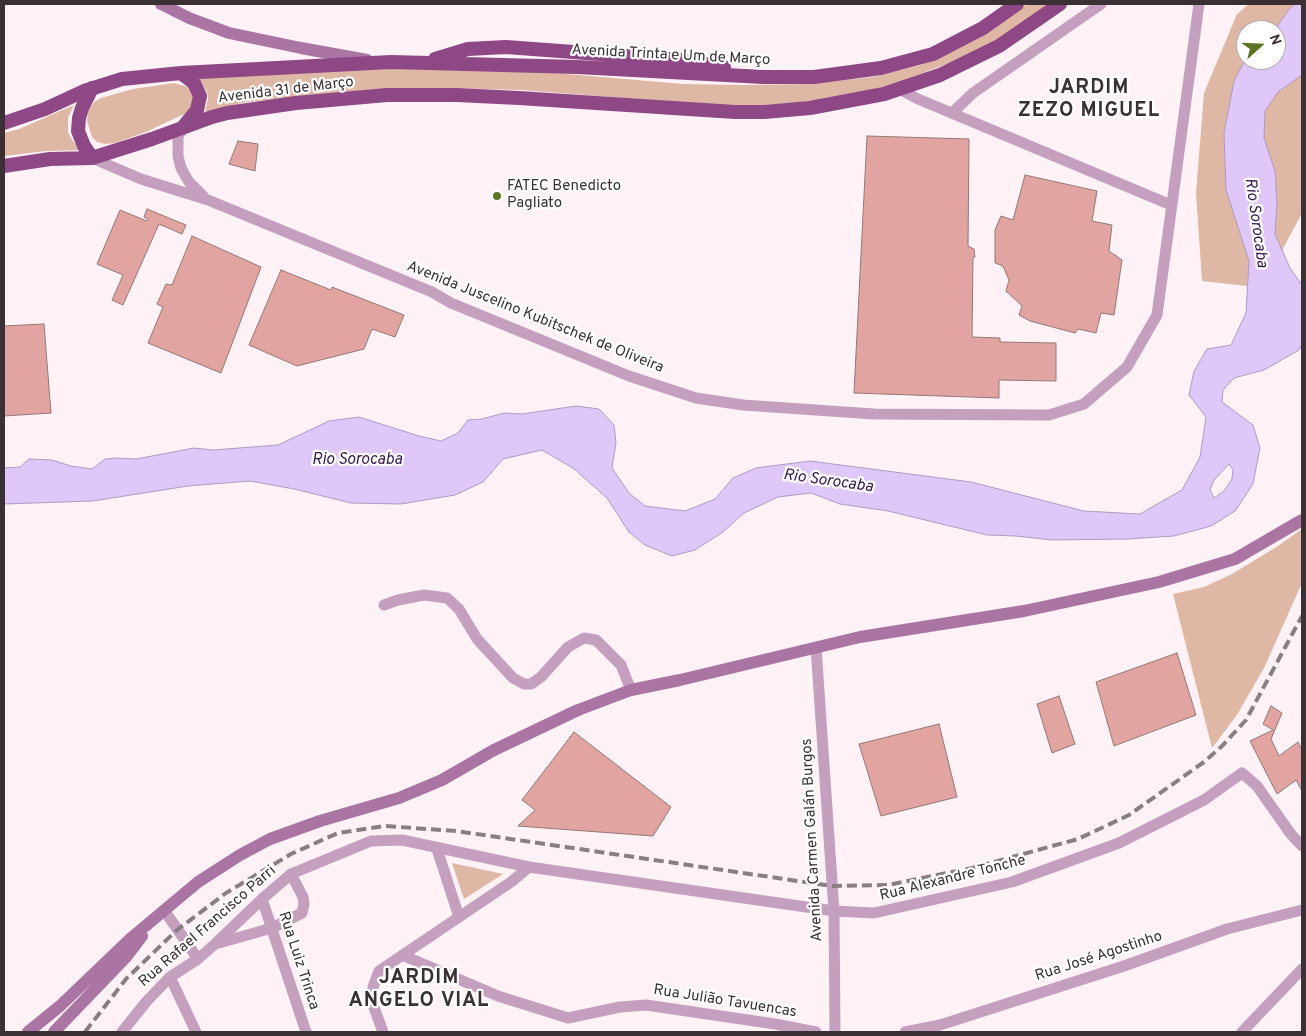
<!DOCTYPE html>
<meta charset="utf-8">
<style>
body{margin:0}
#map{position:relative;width:1306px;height:1036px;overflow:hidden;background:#fef2f6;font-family:Overpass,sans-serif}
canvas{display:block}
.frame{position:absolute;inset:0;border:5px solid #3b3034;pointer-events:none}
.north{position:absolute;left:1236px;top:20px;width:50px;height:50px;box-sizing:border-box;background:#fff;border:1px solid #b1acae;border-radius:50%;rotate:70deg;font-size:14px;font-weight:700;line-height:20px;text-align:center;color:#3b3034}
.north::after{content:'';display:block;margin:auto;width:18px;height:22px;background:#5c7324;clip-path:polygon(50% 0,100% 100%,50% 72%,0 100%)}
</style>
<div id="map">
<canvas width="1306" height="1036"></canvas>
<div class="frame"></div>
<div class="north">N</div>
</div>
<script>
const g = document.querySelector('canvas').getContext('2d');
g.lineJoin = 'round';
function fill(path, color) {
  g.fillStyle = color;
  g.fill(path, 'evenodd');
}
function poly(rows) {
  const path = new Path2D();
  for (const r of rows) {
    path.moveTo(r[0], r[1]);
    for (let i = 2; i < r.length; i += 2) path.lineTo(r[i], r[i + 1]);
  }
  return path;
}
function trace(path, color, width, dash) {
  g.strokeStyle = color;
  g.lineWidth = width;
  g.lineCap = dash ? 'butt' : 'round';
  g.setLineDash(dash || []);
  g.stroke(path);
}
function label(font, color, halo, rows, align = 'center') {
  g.font = font + ' Overpass,sans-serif';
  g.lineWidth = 4.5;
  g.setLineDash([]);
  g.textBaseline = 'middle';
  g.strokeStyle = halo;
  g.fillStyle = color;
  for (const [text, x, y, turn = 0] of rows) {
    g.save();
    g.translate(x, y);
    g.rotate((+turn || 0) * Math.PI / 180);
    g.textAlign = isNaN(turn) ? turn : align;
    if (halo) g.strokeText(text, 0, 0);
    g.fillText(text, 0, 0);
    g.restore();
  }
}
const green = poly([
 [1027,4,1049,4,998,39,957,60,894,84,856,94,809,102,763,105,712,105,522,90,448,88,378,89,246,102,205,112,208,99,207,91,197,77,374,69,458,68,544,72,683,84,744,85,806,84,873,77,921,65,953,51,988,31],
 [1249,4,1302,4,1302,213,1270,273,1247,286,1202,281,1196,193,1204,93,1237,14],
 [1246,30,1276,30,1276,60,1246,60],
 [174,83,188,87,194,99,190,109,184,114,146,132,115,143,105,144,97,142,92,137,87,121,88,111,94,102,101,98,133,89],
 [74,105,68,118,68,132,72,140,81,150,46,151,4,156,4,133,19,129],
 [1302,529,1302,583,1264,668,1237,715,1212,748,1173,594,1204,587,1232,574,1278,546],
 [452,863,503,874,464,899]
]);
const water = poly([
 [1295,4,1302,4,1302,75,1278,92,1265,111,1264,138,1275,171,1277,203,1275,234,1290,268,1302,285,1302,345,1299,350,1264,370,1234,378,1223,390,1222,402,1253,425,1260,448,1253,484,1235,511,1211,526,1174,536,1128,539,1052,540,1016,536,987,535,888,511,840,504,811,493,778,497,744,513,723,532,695,550,672,556,645,545,629,532,607,498,573,468,542,450,503,459,483,482,455,495,401,504,351,503,294,489,250,481,188,486,93,501,4,504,4,468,20,467,29,459,52,460,71,466,92,469,105,459,117,458,136,459,194,448,213,450,278,445,329,421,359,417,419,436,441,441,458,433,468,420,482,419,504,413,522,414,576,406,599,409,614,425,616,443,612,468,629,493,645,506,685,511,715,499,733,478,756,468,810,461,971,482,1084,511,1140,514,1182,490,1200,457,1206,417,1189,395,1194,371,1207,349,1231,345,1246,313,1249,261,1226,190,1224,133,1234,81,1246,58,1246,60,1276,60,1275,30,1289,9,1295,4],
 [1229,464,1233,470,1232,479,1224,491,1214,498,1210,490,1214,480,1229,464]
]);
const building = poly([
 [867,136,969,139,968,246,974,249,975,257,973,257,972,337,1000,338,1000,342,1056,343,1056,381,999,380,999,398,854,393,867,136],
 [238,141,258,144,255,171,229,164,238,141],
 [1025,175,1097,191,1092,221,1112,225,1109,251,1122,260,1114,315,1101,313,1096,333,1078,329,1075,333,1030,321,1019,315,1022,306,1006,291,1009,280,1003,266,995,263,995,230,1001,216,1013,220,1025,175],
 [147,209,186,225,182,234,159,224,123,305,112,300,123,275,97,264,120,210,147,221,148,219,144,217,147,209],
 [192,236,261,267,221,373,148,343,163,307,157,304,166,284,172,285,192,236],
 [281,270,331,290,332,287,404,315,395,337,372,329,364,349,297,366,249,345,281,270],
 [44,324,51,413,4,416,4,326,44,324],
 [1177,653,1196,715,1114,746,1096,682,1177,653],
 [1059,696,1075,744,1052,753,1037,704,1059,696],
 [1271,706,1282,713,1271,739,1279,756,1298,742,1302,750,1302,791,1296,780,1277,794,1250,741,1273,730,1263,724,1271,706],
 [939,724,957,797,881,816,859,744,939,724],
 [574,732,671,807,653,836,518,826,535,810,522,800,574,732]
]);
const minor = poly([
 [899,89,918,99,1171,205],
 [952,113,973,93,1101,4],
 [184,127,178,136,178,156,181,168,189,182,203,196],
 [92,158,141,179,208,200,432,292,451,303,629,376,696,398,743,405,874,414,1049,415,1084,404,1127,367,1157,315,1199,4],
 [384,605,398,600,424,595,447,598,459,609,477,639,513,678,524,684,531,684,541,677,568,647,584,638,596,640,621,665,631,690],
 [816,647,834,911,835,1032],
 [437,849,459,917],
 [262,899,306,1032],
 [164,910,198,959],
 [219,943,272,928,302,913,304,904,303,897,291,874],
 [402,955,498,996,568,1018,620,1007,646,1005,775,1024,816,1032],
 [170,977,196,1032],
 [122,1032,146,1002,170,977,198,959,215,944,262,899,291,874,371,841,402,840,529,867,834,911,874,913,1012,882,1119,843,1204,800,1242,773,1257,786,1290,833,1302,846],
 [383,1032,372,1002,373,987,379,971,511,882,529,867],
 [905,1032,940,1025,1124,966,1227,929,1302,910],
 [1242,1032,1302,969]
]);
const secondary = poly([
 [161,4,189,18,229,33,301,48,367,60],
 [28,1032,60,1006,130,939,198,882,240,855,270,839,320,821,399,798,442,780,494,750,578,710,631,690,680,680,860,637,1024,611,1159,582,1235,559,1302,520],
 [54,1032,126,957,142,936]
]);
const trunk = poly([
 [435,59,468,49,506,47,681,60,724,67],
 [181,73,194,83,200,96,197,110,184,126],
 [92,88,82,108,79,118,78,131,84,146,92,158],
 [4,123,45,109,84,91,122,79,181,73,391,62,577,67,763,77,814,77,881,68,933,54,983,28,1017,4],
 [4,166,50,159,92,158,152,139,212,117,227,113,296,103,387,95,457,95,519,98,735,112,764,112,810,108,884,94,940,75,999,46,1060,4]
]);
const rail = poly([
 [85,1032,126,979,177,930,226,893,291,854,338,833,385,826,456,831,832,886,888,885,972,868,1078,839,1129,815,1204,762,1222,746,1246,720,1302,616]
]);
const markers = [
 [497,196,5,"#5c7324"]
];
const streetNames = [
 ["Avenida Trinta e Um de Março",671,56,3],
 ["Avenida 31 de Março",286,91,-7],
 ["Avenida Juscelino Kubitschek de Oliveira",535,318,22],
 ["Avenida Carmen Galán Burgos",813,840,-93],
 ["Rua Alexandre Tonche",953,879,-14],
 ["Rua Rafael Francisco Parri",208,927,-41],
 ["Rua José Agostinho",1099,957,-18],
 ["Rua Luiz Trinca",298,961,72],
 ["Rua Julião Tavuencas",725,1002,9]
];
const poiNames = [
 ["FATEC Benedicto",507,187],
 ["Pagliato",507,204]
];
const waterNames = [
 ["Rio Sorocaba",1255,223,82],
 ["Rio Sorocaba",357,461],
 ["Rio Sorocaba",828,482,8]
];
const districtNames = [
 ["JARDIM",1089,89],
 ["ZEZO MIGUEL",1089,112],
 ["JARDIM",419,979],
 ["ANGELO VIAL",419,1002]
];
fill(green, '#dfb8a5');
fill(water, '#dfc7fa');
trace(water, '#ae9abf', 1);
fill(building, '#e1a4a0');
trace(building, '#937877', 1);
trace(minor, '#c4a0be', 11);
trace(secondary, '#aa75a3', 12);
trace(trunk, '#8e4886', 14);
trace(rail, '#897e82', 4, [10, 5]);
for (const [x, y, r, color] of markers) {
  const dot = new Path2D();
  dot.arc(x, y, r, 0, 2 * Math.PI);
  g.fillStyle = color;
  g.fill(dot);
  trace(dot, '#fff', 2);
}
label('15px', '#3b3034', '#fff', streetNames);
label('15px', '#3b3034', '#fff', poiNames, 'left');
label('italic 16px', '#371651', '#fff', waterNames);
g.letterSpacing = '1px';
label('bold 20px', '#3b3034', '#fff', districtNames);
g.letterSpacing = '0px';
</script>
